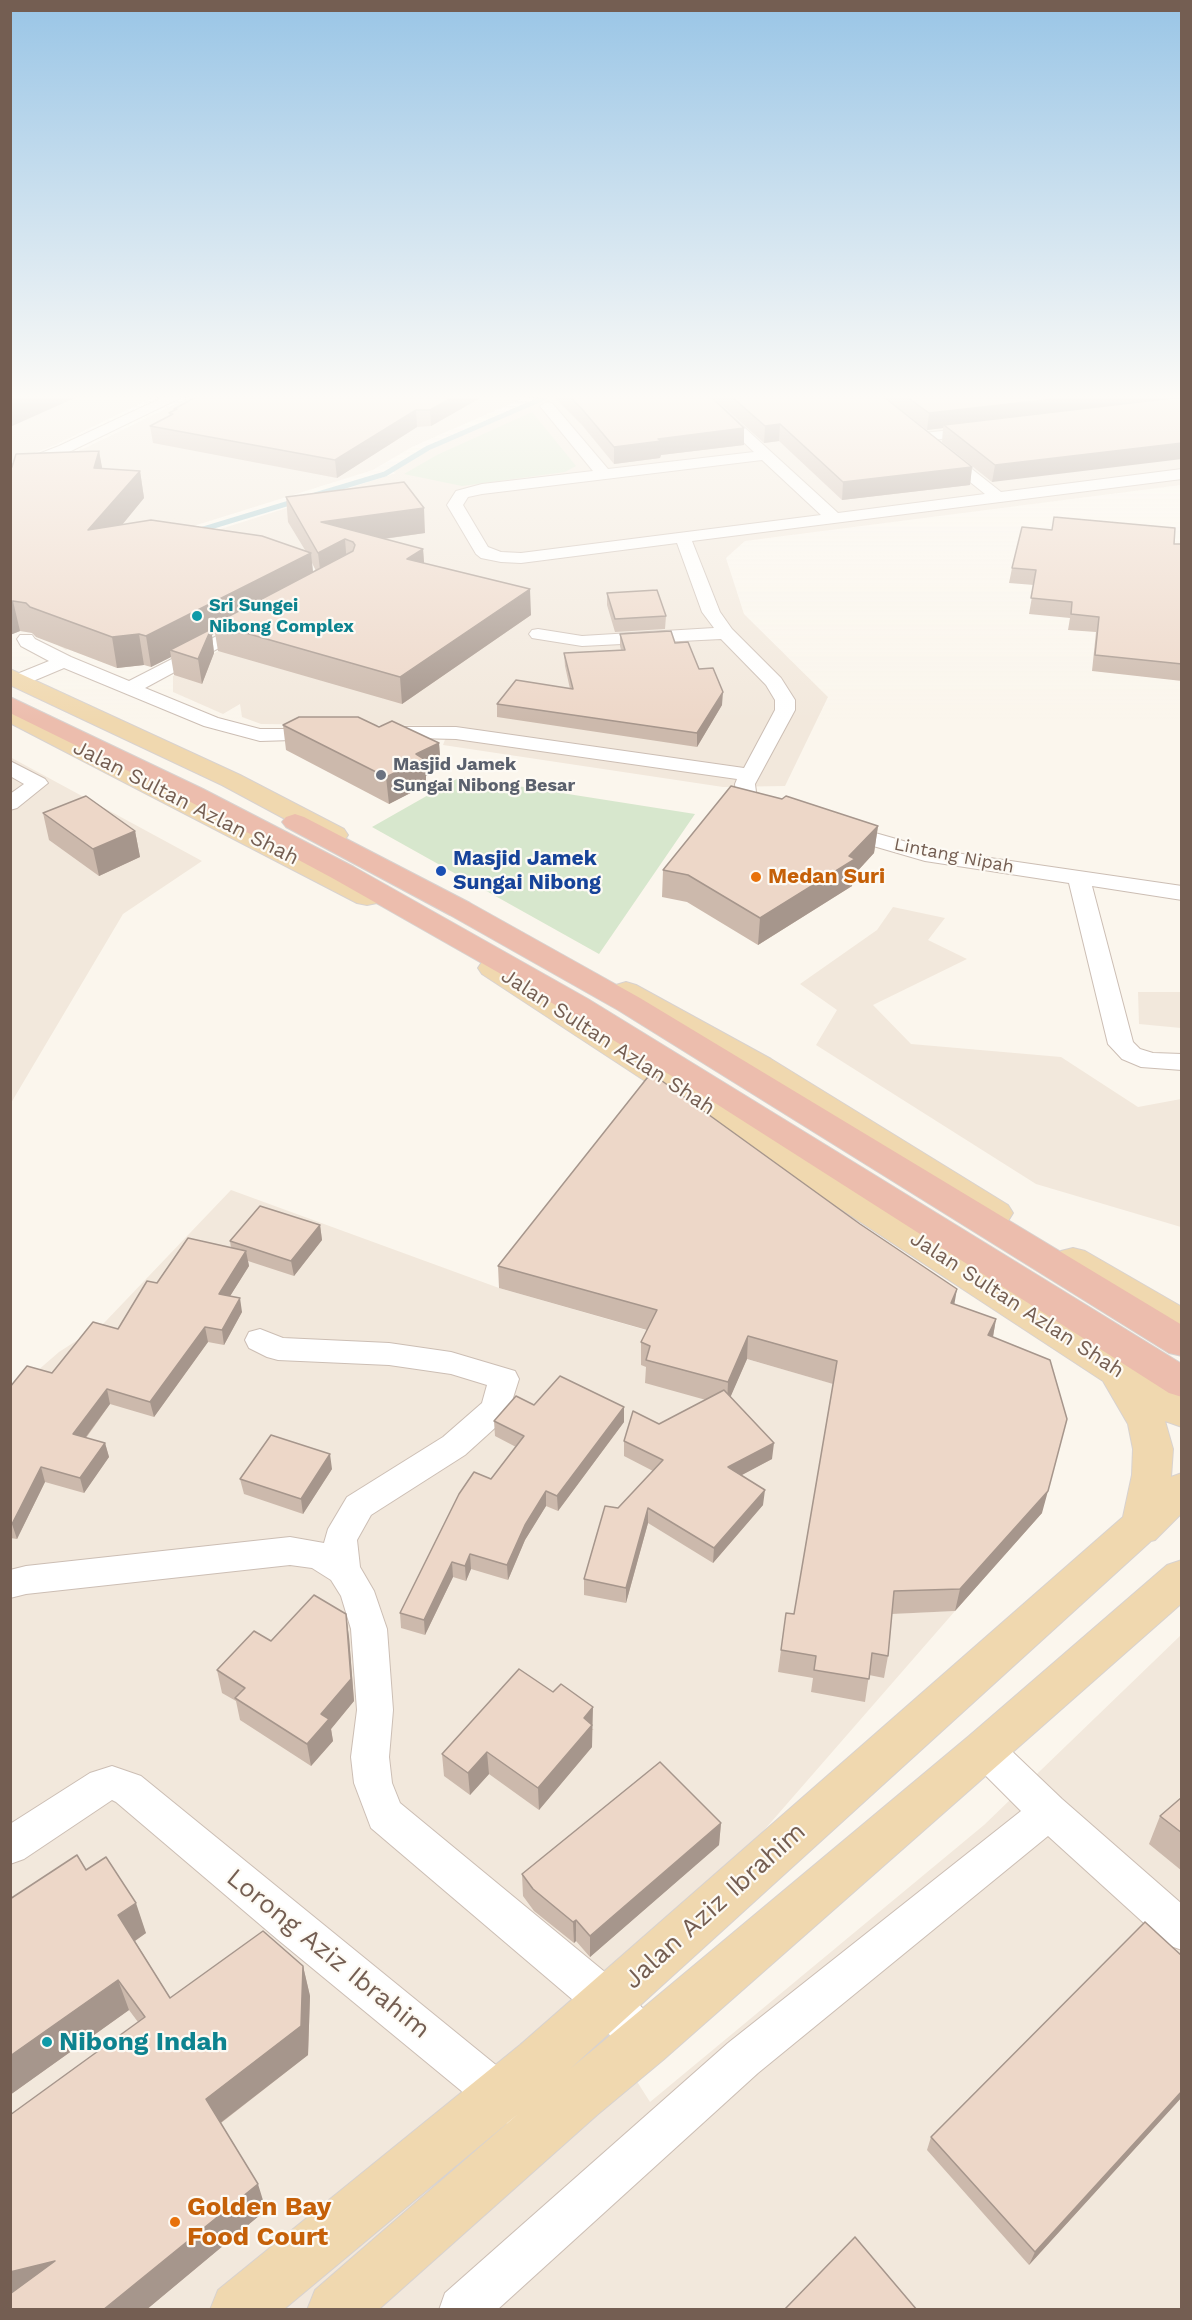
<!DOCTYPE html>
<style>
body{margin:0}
#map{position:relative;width:1192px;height:2320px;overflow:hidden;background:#fbf6ed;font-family:"Work Sans",sans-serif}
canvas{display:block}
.frame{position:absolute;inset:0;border:12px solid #745e52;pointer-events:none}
</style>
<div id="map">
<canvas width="1192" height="2320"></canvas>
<div class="frame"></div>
</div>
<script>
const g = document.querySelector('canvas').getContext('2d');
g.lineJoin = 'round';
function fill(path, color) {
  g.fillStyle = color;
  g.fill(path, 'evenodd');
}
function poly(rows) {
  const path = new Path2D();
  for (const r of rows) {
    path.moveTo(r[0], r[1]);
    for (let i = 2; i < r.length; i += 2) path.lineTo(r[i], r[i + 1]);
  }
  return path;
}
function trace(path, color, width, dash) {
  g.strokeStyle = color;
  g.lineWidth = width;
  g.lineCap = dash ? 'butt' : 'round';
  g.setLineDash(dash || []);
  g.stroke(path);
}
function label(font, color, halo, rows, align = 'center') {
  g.font = font + ' "Work Sans",sans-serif';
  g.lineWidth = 4.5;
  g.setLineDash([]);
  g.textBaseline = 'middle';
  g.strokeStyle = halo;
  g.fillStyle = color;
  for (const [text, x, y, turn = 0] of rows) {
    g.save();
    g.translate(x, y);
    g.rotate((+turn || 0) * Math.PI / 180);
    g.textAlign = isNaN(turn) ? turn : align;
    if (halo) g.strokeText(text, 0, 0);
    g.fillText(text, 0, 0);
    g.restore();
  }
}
const residential = poly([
 [11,397,154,397,55,445,11,462],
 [190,397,526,397,412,447,373,470,136,544,10,477,85,448],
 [546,397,1181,397,1181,485,745,541,726,558,744,614,828,697,785,786,723,787,443,745,450,726,261,724,242,717,240,704,223,714,173,692,173,676,382,561,267,557,66,650,49,640,25,630,158,549,396,473,390,471,428,448],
 [10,757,202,861,123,914,11,1103],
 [893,907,945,918,928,940,967,959,873,1005,911,1044,1061,1057,1138,1107,1181,1099,1181,1227,1036,1184,816,1045,837,1010,800,984,877,930],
 [1138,992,1181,992,1181,1028,1139,1024],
 [231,1190,499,1288,834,1384,795,1618,955,1611,759,1836,581,1993,650,2102,984,1825,1181,1635,1181,2309,11,2309,10,1402,29,1378,59,1352,104,1323]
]);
const green = poly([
 [532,412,576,466,565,472,462,486,404,474,437,455],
 [460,777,695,814,599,954,372,827]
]);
const stream = poly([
 [315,495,385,474,428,448,546,397],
 [197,531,296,501]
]);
const street = poly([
 [164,397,182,397,69,452,10,474,10,465,59,446,164,397],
 [696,397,711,397,838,513,985,494,939,457,937,454,944,450,949,451,1001,492,1182,469,1182,479,692,541,720,612,732,629,781,678,795,700,795,710,755,784,756,792,781,806,785,810,781,814,774,816,767,814,739,799,736,795,735,784,737,779,456,739,374,737,371,733,374,729,381,727,456,727,744,768,775,710,775,700,766,685,721,639,582,646,538,639,532,638,529,634,532,630,538,629,582,636,714,628,702,612,677,543,521,563,501,562,481,558,476,554,447,505,456,491,482,484,593,471,540,406,547,402,552,403,608,469,754,452,696,397],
 [762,460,821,515,521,553,501,552,488,547,463,505,468,497,482,494,762,460],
 [978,427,983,428,985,431,983,434,924,441,917,437,924,433,978,427],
 [248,620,254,621,257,625,254,629,145,688,218,718,260,729,319,729,326,731,329,735,326,739,260,741,204,726,64,668,26,684,19,686,10,681,12,676,49,661,21,646,17,639,20,635,32,635,35,639,71,657,129,681,248,620],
 [10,761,45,779,48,783,17,808,10,810,10,794,24,784,10,776,10,761],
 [840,823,935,850,1182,886,1182,900,1092,886,1133,1042,1140,1049,1153,1053,1182,1054,1182,1070,1141,1067,1122,1059,1108,1044,1069,883,925,861,832,834,829,829,832,824,840,823],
 [260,1329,283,1338,389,1343,451,1352,515,1371,519,1379,507,1417,465,1455,371,1515,357,1540,360,1567,374,1591,387,1629,393,1710,389,1757,392,1783,400,1803,623,1987,660,2027,666,2042,660,2057,645,2063,630,2057,593,2017,371,1828,354,1783,351,1757,357,1710,351,1629,341,1596,331,1580,312,1568,290,1565,26,1594,10,1598,10,1570,26,1566,290,1537,324,1543,328,1529,347,1497,443,1437,482,1403,487,1385,451,1374,389,1365,278,1360,267,1357,249,1348,245,1340,249,1332,260,1329],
 [985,1733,998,1738,1062,1799,1182,1904,1182,1950,1168,1945,1048,1836,758,2073,497,2310,439,2310,445,2293,728,2043,1021,1811,972,1762,966,1750,972,1738,985,1733],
 [112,1766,141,1776,523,2087,530,2102,523,2117,508,2124,493,2117,277,1939,116,1802,112,1800,24,1859,10,1864,10,1824,90,1773,112,1766]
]);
const primary = poly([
 [10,669,240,775,344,829,348,835,344,841,335,843,326,841,222,785,10,685,10,669],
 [10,706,18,708,377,891,381,897,377,903,367,905,357,903,10,723,10,706],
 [492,959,502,962,1182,1394,1182,1427,1165,1421,1173,1449,1171,1477,1182,1473,1182,1513,1155,1540,1151,1541,570,2069,969,1736,1167,1565,1182,1560,1182,1603,663,2060,597,2115,378,2310,307,2310,315,2290,518,2114,283,2310,210,2310,218,2290,520,2045,1123,1517,1132,1475,1133,1449,1128,1424,1103,1381,482,974,478,968,482,962,492,959],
 [626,982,636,985,771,1059,1008,1205,1013,1213,1008,1221,996,1225,984,1221,749,1073,616,997,611,991,616,985,626,982],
 [1073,1248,1085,1251,1182,1307,1182,1337,1169,1333,1061,1269,1055,1260,1061,1251,1073,1248]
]);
const highway = poly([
 [10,697,203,789,354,867,588,999,1182,1364,1182,1397,1169,1393,704,1096,566,1011,334,879,185,799,10,713,10,697],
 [295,814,304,817,470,903,640,998,1182,1325,1182,1356,1169,1353,618,1010,450,915,286,827,282,822,286,817,295,814]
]);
const wall = poly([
 [482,397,431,426,417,427,337,478,153,443,150,426,170,416,169,413,174,411,174,409],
 [554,397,711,397,744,445,661,455,660,458,614,464,582,425],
 [713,397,884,397,972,467,970,485,842,500,779,441,764,443],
 [884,397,1182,397,992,482,942,442,943,428,927,430],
 [99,451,102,469,140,471,144,498,122,525,305,550,288,522,286,497,425,533,384,539,423,549,424,563,531,615,402,704,218,651,215,633,212,635,214,653,202,684,174,675,171,657,151,667,144,665,117,668,36,637,32,633,20,631,10,635,10,467],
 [312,563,316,571,313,572],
 [1174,544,1182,544,1182,681,1092,671,1096,632,1068,630,1070,618,1029,614,1034,585,1009,583,1012,568],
 [607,593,666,616,665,629,615,632,607,605],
 [620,634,675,643,699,669,722,705,697,747,497,717,497,704,570,689,565,666,564,653,621,650,620,646],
 [283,725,379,727,439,743,441,769,426,776,426,785,389,804,286,750],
 [43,813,135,831,140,857,99,876,49,840],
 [878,826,874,853,853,876,852,886,758,945,687,902,662,897,663,870],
 [320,1225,322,1240,294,1276,248,1261,249,1266,230,1296,242,1312,224,1345,208,1342,154,1417,110,1404,86,1438,105,1443,109,1457,84,1493,45,1482,17,1539,10,1538,10,1387,52,1373,118,1329,157,1283,231,1248,230,1241],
 [498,1266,954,1304,996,1319,993,1337,1042,1513,955,1611,892,1614,888,1656,884,1678,869,1675,865,1702,811,1692,813,1678,778,1672,781,1650,794,1614,833,1384,747,1359,730,1397,772,1459,741,1475,763,1505,713,1563,648,1523,626,1603,584,1595,584,1579,618,1508,653,1471,624,1456,624,1441,659,1424,706,1400,645,1383,646,1367,641,1365,641,1342,647,1330,499,1288],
 [534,1405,624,1407,624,1422,558,1511,546,1506,525,1540,508,1580,471,1569,466,1581,453,1577,425,1635,401,1628,400,1613,491,1479,516,1447,495,1436,494,1421],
 [332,1469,303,1514,244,1494,240,1479],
 [349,1637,354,1701,331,1729,333,1741,311,1766,240,1720,236,1701,222,1693,217,1670,271,1641],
 [594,1729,592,1730,592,1747,539,1810,489,1774,470,1795,444,1776,442,1754],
 [1182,1797,1182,1871,1149,1844,1160,1816],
 [721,1823,719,1845,590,1957,576,1941,574,1943,534,1911,523,1896,522,1874],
 [86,1870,146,1933,135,1941,170,1998,303,1966,310,1996,308,2055,221,2123,266,2210,146,2310,10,2310,138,2022,129,2010,10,2095,10,1899],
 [1182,1956,1182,2097,1029,2265,927,2150,931,2137]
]);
const shadedWall = poly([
 [10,397,77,397,10,427],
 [453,397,482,397,431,426,430,410],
 [1071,397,1182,397,944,425,943,428,927,430,929,413],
 [416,410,417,427,337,478,335,460],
 [780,424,779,441,764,443,765,426],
 [744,428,744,445,661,455,660,458,614,464,614,447,658,439],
 [1182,443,1182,459,992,482,995,465],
 [99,451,104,478,94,468],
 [972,467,970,485,842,500,843,482],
 [140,471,144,498,94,559,88,530],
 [424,508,425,533,353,543,353,542,345,539,347,565,321,578,318,553,321,522],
 [423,549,425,575,407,559],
 [311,553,314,582,214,624,215,633,212,635,214,653,202,684,198,659,170,650,171,657,151,667,146,636],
 [530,589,531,615,402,704,400,677],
 [13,601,20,631,10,635,10,602],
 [139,634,144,665,117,668,112,637],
 [723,692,722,705,697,747,697,733],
 [439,743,441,769,426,776,426,785,389,804,386,777,416,754],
 [878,826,874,853,853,876,852,886,758,945,760,918,849,856],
 [135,831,140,857,99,876,93,849],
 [320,1225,322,1240,294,1276,291,1261],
 [246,1251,249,1266,222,1309,219,1294],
 [957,1289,953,1312,951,1303],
 [240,1298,242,1312,224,1345,222,1330],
 [996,1319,992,1342,988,1335],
 [205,1327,208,1342,154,1417,150,1402],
 [748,1336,747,1359,727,1405,728,1382],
 [107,1389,110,1404,77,1449,73,1434],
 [624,1407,624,1422,558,1511,557,1496],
 [105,1443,109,1457,84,1493,80,1478],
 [774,1443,772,1459,727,1483,728,1467],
 [330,1454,332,1469,303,1514,301,1499],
 [41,1467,45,1482,17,1539,12,1524],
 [765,1490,763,1505,713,1563,714,1548],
 [546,1491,546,1506,525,1540,508,1580,507,1565,525,1525],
 [1048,1491,1042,1513,955,1611,960,1589],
 [648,1508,648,1523,626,1603,626,1588],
 [470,1554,471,1569,466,1581,465,1566],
 [452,1562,453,1577,425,1635,424,1620],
 [346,1614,349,1637,354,1701,331,1729,333,1741,311,1766,307,1744,321,1714],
 [593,1707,592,1747,539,1810,538,1788,584,1718],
 [487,1752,489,1774,470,1795,468,1773],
 [721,1823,719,1845,590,1957,590,1936],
 [136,1903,146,1933,129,1945,118,1915],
 [576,1920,576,1941,574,1943,573,1922],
 [303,1966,310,1996,308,2055,215,2127,206,2099],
 [118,1980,129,2010,10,2095,10,2056],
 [1182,2091,1182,2097,1029,2265,1035,2252],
 [258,2184,266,2210,146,2310,103,2310],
 [55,2261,10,2302,10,2272]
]);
const building = poly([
 [196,397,453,397,430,410,416,410,335,460,150,426,173,414,169,413,177,409,174,409,196,397],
 [570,397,711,397,744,428,658,439,661,441,614,447,582,409,570,397],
 [732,397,884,397,972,467,843,482,780,424,765,426,732,397],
 [907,397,1071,397,929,413,907,397],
 [1182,397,1182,443,995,465,944,425,1182,397],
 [99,451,94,468,140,471,88,530,151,520,262,536,311,553,146,636,139,634,112,637,30,607,26,603,13,601,10,602,10,467,12,467,16,454,99,451],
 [404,482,424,508,321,522,423,549,407,559,530,589,400,677,214,624,353,551,355,545,353,542,345,539,318,553,286,497,404,482],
 [1054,517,1175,528,1174,544,1182,544,1182,664,1095,655,1099,617,1071,614,1072,602,1031,598,1036,570,1012,568,1022,527,1052,530,1054,517],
 [657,590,666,616,615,619,607,593,657,590],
 [211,629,198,659,170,650,211,629],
 [671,631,675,643,688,642,699,669,713,668,723,692,697,733,497,704,516,680,573,689,564,653,625,650,620,634,671,631],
 [299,717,358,717,379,727,392,721,439,743,416,754,424,759,386,777,283,725,299,717],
 [731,786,782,799,786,796,878,826,849,856,855,859,760,918,688,875,663,870,731,786],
 [86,796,135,831,93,849,43,813,86,796],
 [651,1073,860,1224,957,1289,951,1303,996,1319,988,1335,1050,1360,1067,1419,1048,1491,960,1589,894,1591,888,1656,872,1653,869,1679,814,1670,816,1656,781,1650,786,1613,794,1614,837,1361,748,1336,728,1382,646,1360,650,1346,641,1342,657,1310,498,1266,651,1073],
 [260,1206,320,1225,291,1261,230,1241,260,1206],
 [188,1238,246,1251,219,1294,240,1298,222,1330,205,1327,150,1402,107,1389,73,1434,105,1443,80,1478,41,1467,12,1524,10,1524,10,1387,27,1366,52,1373,93,1322,118,1329,147,1281,157,1283,188,1238],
 [560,1376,624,1407,557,1496,546,1491,525,1525,507,1565,470,1554,465,1566,452,1562,424,1620,400,1613,459,1494,474,1472,491,1479,524,1436,494,1421,516,1396,534,1405,560,1376],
 [724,1390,774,1443,728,1467,765,1490,714,1548,648,1508,626,1588,584,1579,605,1506,618,1508,663,1460,624,1441,633,1411,659,1424,724,1390],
 [271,1435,330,1454,301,1499,240,1479,271,1435],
 [314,1595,346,1614,351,1679,321,1714,329,1719,307,1744,235,1698,245,1688,217,1670,254,1631,271,1641,314,1595],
 [519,1669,553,1692,561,1684,593,1707,584,1718,592,1725,538,1788,487,1752,468,1773,442,1754,519,1669],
 [660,1762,721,1823,590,1936,576,1920,573,1922,533,1889,522,1874,660,1762],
 [1182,1797,1182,1833,1160,1816,1182,1797],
 [77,1855,86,1870,106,1857,136,1903,118,1915,170,1998,263,1931,303,1966,301,2026,206,2099,258,2184,103,2310,10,2310,10,2294,55,2261,10,2272,10,2115,145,2017,118,1980,10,2056,10,1899,77,1855],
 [1145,1922,1182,1956,1182,2091,1035,2252,931,2137,1145,1922],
 [855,2237,917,2310,784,2310,855,2237]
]);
const markers = [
 [197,616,6,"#0f9aa8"],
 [381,775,6,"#6b7280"],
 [441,871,6,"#1a4fb4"],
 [756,877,6,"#e8710a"],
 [47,2042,6,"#0f9aa8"],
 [175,2222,6,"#e8710a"]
];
const farCulturenames = [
 ["Sri Sungei",209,606],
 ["Nibong Complex",209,627]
];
const farWorshipnames = [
 ["Masjid Jamek",393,765],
 ["Sungai Nibong Besar",393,786]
];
const farStreetnames = [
 ["Lintang Nipah",954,856,11]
];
const streetNames = [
 ["Jalan Sultan Azlan Shah",186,803,27],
 ["Jalan Sultan Azlan Shah",608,1042,33],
 ["Jalan Sultan Azlan Shah",1017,1305,33]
];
const transitNames = [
 ["Masjid Jamek",453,859],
 ["Sungai Nibong",453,883]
];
const foodNames = [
 ["Medan Suri",768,877]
];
const nearStreetnames = [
 ["Jalan Aziz Ibrahim",715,1906,-42],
 ["Lorong Aziz Ibrahim",328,1954,39]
];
const nearCulturenames = [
 ["Nibong Indah",59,2042]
];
const nearFoodnames = [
 ["Golden Bay",187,2207],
 ["Food Court",187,2237]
];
fill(residential, '#f2e8dc');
fill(green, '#d7e7cd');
trace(stream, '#abcdd3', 5);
trace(street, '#ccbeb4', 2);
trace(primary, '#d8d2cf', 2);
trace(highway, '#d8d2cf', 2);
fill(street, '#fff');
fill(primary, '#f0d8af');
fill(highway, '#ecbdad');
fill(wall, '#ccb9ac');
fill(shadedWall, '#a6968c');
fill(building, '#edd7c8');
trace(building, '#a6968c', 1.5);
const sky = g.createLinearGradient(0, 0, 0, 722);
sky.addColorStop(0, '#99c5e6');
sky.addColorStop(0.55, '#fdfbf7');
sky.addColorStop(1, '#fdfbf700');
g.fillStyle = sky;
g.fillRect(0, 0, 1192, 722);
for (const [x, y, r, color] of markers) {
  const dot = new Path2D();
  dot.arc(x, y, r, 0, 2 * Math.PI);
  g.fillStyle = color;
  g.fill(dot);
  trace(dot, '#fdfaf4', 2);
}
label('bold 18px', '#0d838f', '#fdfaf4', farCulturenames, 'left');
label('bold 18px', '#5b616d', '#fdfaf4', farWorshipnames, 'left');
label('18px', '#745e52', '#fdfaf4', farStreetnames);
label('21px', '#745e52', '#fdfaf4', streetNames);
label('bold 21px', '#164399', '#fdfaf4', transitNames, 'left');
label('bold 21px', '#c56008', '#fdfaf4', foodNames, 'left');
label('26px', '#745e52', '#fdfaf4', nearStreetnames);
label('bold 26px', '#0d838f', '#fdfaf4', nearCulturenames, 'left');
label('bold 26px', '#c56008', '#fdfaf4', nearFoodnames, 'left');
</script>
